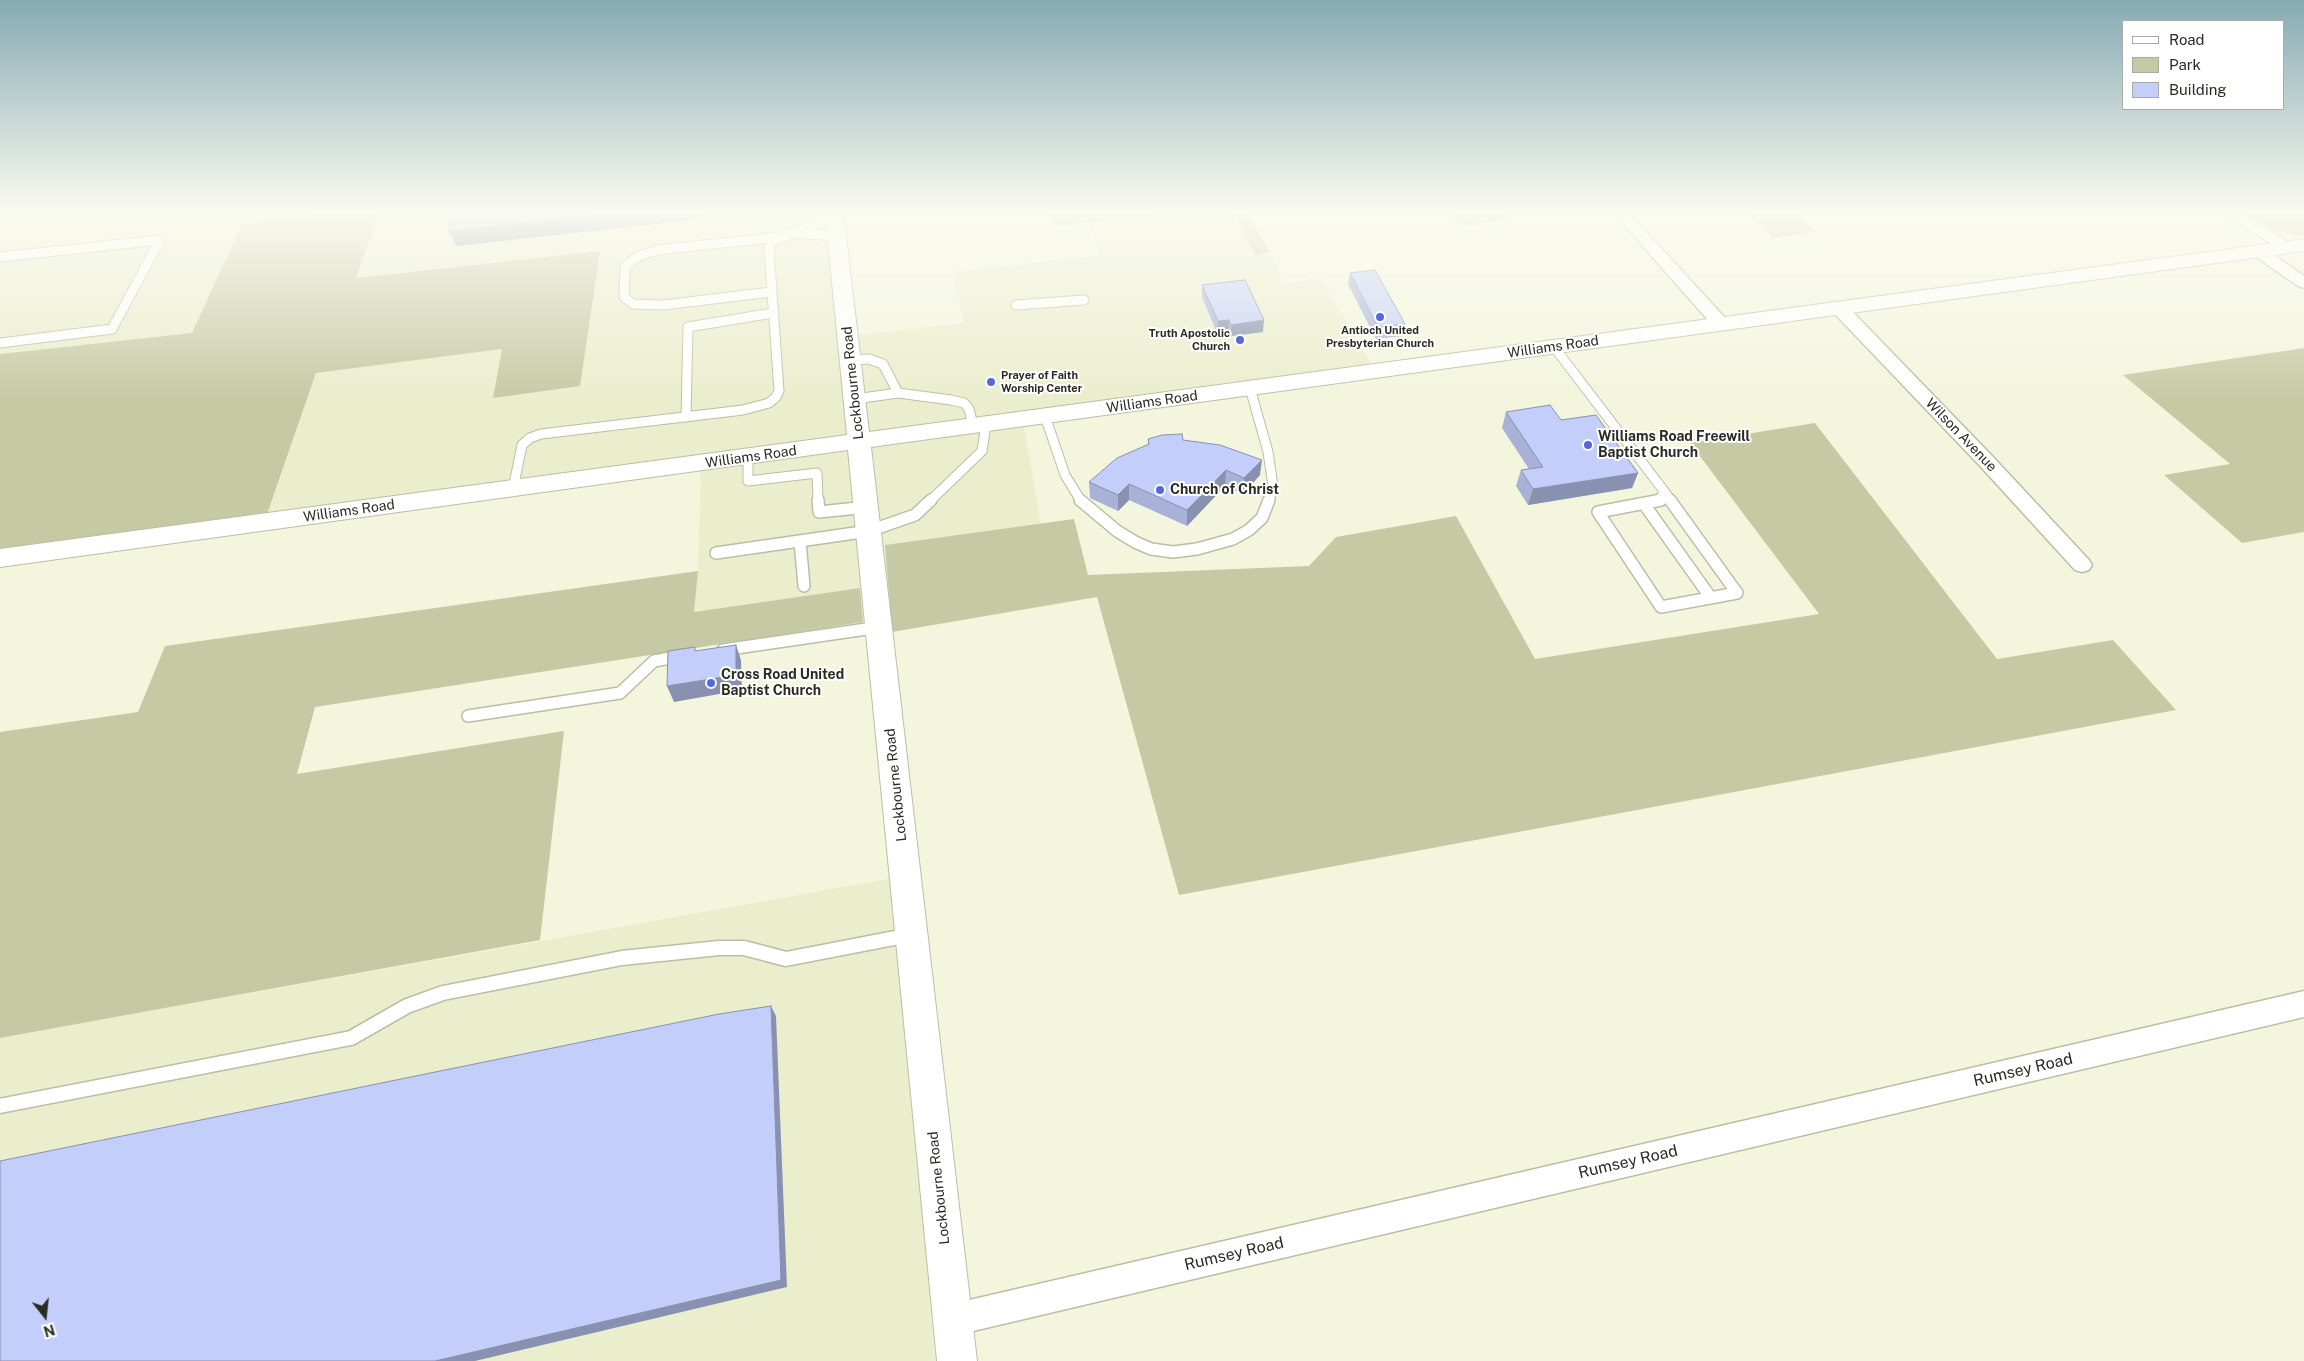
<!DOCTYPE html>
<style>
body{margin:0}
#map{position:relative;width:2304px;height:1361px;overflow:hidden;background:#f3f6dd;font-family:"Public Sans",sans-serif}
canvas{display:block}
.legend{position:absolute;left:2122px;top:20px;width:162px;height:90px;box-sizing:border-box;background:#fff;border:1px solid #aaaaa7;margin:0;padding:6px 9px;list-style:none;font-size:15px;color:#2a2b22}
.legend li{display:flex;align-items:center;gap:10px;height:25px}
.legend b{width:25px;border:1px solid #aaaaa7}
.north{position:absolute;left:20px;top:1291px;width:50px;height:50px;-webkit-text-stroke:4px #fff;paint-order:stroke;rotate:164deg;font-size:14px;font-weight:700;line-height:20px;text-align:center;color:#2a2b22}
.north::after{content:'';display:block;margin:auto;width:18px;height:22px;background:#2a2b22;clip-path:polygon(50% 0,100% 100%,50% 72%,0 100%)}
</style>
<div id="map">
<canvas width="2304" height="1361"></canvas>
<ul class="legend">
<li><b style="height:6px;background:#fff"></b>Road</li>
<li><b style="height:14px;background:#c6caa4"></b>Park</li>
<li><b style="height:14px;background:#c3cffa"></b>Building</li>
</ul>
<div class="north">N</div>
</div>
<script>
const g = document.querySelector('canvas').getContext('2d');
g.lineJoin = 'round';
function fill(path, color) {
  g.fillStyle = color;
  g.fill(path, 'evenodd');
}
function poly(rows) {
  const path = new Path2D();
  for (const r of rows) {
    path.moveTo(r[0], r[1]);
    for (let i = 2; i < r.length; i += 2) path.lineTo(r[i], r[i + 1]);
  }
  return path;
}
function trace(path, color, width, dash) {
  g.strokeStyle = color;
  g.lineWidth = width;
  g.lineCap = dash ? 'butt' : 'round';
  g.setLineDash(dash || []);
  g.stroke(path);
}
function label(font, color, halo, rows, align = 'center') {
  g.font = font + ' "Public Sans",sans-serif';
  g.lineWidth = 4;
  g.setLineDash([]);
  g.textBaseline = 'middle';
  g.strokeStyle = halo;
  g.fillStyle = color;
  for (const [text, x, y, turn = 0] of rows) {
    g.save();
    g.translate(x, y);
    g.rotate((+turn || 0) * Math.PI / 180);
    g.textAlign = isNaN(turn) ? turn : align;
    if (halo) g.strokeText(text, 0, 0);
    g.fillText(text, 0, 0);
    g.restore();
  }
}
const built = poly([
 [0,210,362,210,242,224,192,333,0,354],
 [380,210,834,210,849,336,964,323,953,272,1100,255,1088,222,1207,210,1233,210,1255,254,1269,252,1284,283,1321,278,1377,374,1023,422,1041,524,885,545,888,584,694,612,698,571,701,461,266,517,316,373,502,349,494,397,600,251,356,278],
 [893,878,935,1361,0,1361,0,1038]
]);
const green = poly([
 [362,210,380,210,356,278,600,251,580,386,493,398,502,349,316,373,266,517,0,552,0,354,192,333,242,224],
 [1047,210,1207,210,1053,226],
 [1233,210,1247,210,1269,252,1255,255],
 [1448,210,1501,210,1509,220,1461,226],
 [1744,210,1793,210,1817,232,1773,238],
 [2242,210,2304,210,2304,237,2271,229],
 [2304,348,2304,532,2242,543,2164,475,2230,464,2123,375],
 [1815,423,1997,659,2113,640,2176,710,1179,895,1097,597,892,632,885,545,1074,519,1088,575,1309,566,1336,537,1456,516,1535,659,1819,614,1690,443],
 [698,571,694,612,860,588,863,622,315,707,297,774,564,731,540,940,0,1038,0,732,138,712,165,646]
]);
const laneFar2 = poly([
 [834,213,814,225,793,233,837,236],
 [0,257,160,240,112,329,0,343],
 [771,292,664,305,633,304,624,297,625,266,639,256,657,250,779,237],
 [1016,305,1084,300],
 [1554,347,1664,491],
 [850,360,869,359,883,364,898,393],
 [1250,388,1268,452,1273,486,1269,501],
 [855,399,898,393,951,400,964,403,969,409,973,426],
 [1045,416,1065,475,1081,501],
 [686,417,688,327,773,313],
 [748,457,748,481,817,473,818,501],
 [513,489,522,445,530,438,541,434,743,410,769,403,776,397,779,391,769,249,772,241,793,233],
 [1664,491,1671,501],
 [930,501,982,451,986,424],
 [1660,501,1664,491]
]);
const laneFar1 = poly([
 [818,500,819,512,867,507],
 [1080,500,1117,531,1135,542,1151,549,1173,552,1197,549,1233,539,1249,530,1262,518,1269,500],
 [1661,500,1598,512,1661,607,1737,593,1670,500],
 [1644,504,1711,598],
 [800,541,804,586],
 [716,553,869,531,915,515,931,500],
 [723,650,880,627],
 [468,716,620,693,654,661,682,656]
]);
const lane = poly([
 [0,1106,351,1038,407,1006,443,993,622,958,719,948,744,948,786,959,910,935]
]);
const street = poly([
 [1611,210,1626,210,1727,320,1730,324,1727,328,1715,328,1611,210],
 [2222,210,2239,210,2295,247,2293,250,2287,252,2281,250,2224,213,2222,210],
 [2258,246,2264,248,2304,276,2304,288,2298,286,2252,254,2250,251,2252,248,2258,246],
 [1839,303,1845,304,1995,459,2089,560,2092,565,2089,570,2082,572,2075,570,1981,467,1833,312,1831,308,1833,304,1839,303],
 [2304,991,2304,1017,952,1336,941,1331,936,1320,941,1309,952,1304,2304,991]
]);
const secondary = poly([
 [825,210,843,210,869,432,2304,239,2304,251,871,447,977,1361,937,1361,848,450,0,567,0,549,847,435,825,210]
]);
const wall = poly([
 [1350,273,1405,324,1403,336,1376,339,1348,284],
 [1202,285,1263,332,1231,336,1229,332,1217,333,1202,297],
 [1506,412,1561,420,1638,473,1632,488,1528,505,1516,486,1521,470,1529,469,1502,428],
 [1148,439,1183,440,1260,475,1243,494,1225,486,1187,526,1129,500,1118,511,1090,498,1089,482,1148,444]
]);
const shadedWall = poly([
 [643,210,702,210,702,219,456,246,449,231],
 [1229,320,1229,332,1217,333,1218,321],
 [1264,320,1263,332,1231,336,1231,325],
 [1262,460,1260,475,1243,494,1244,478],
 [1226,470,1225,486,1187,526,1187,510],
 [1638,473,1632,488,1528,505,1533,489],
 [1129,484,1129,500,1118,511,1118,495],
 [736,645,741,660,742,690,674,702,667,686],
 [771,1006,776,1016,787,1287,475,1361,435,1361]
]);
const building = poly([
 [455,210,643,210,449,231,455,210],
 [1375,270,1405,324,1378,327,1350,273,1375,270],
 [1245,280,1264,320,1231,325,1229,320,1218,321,1202,285,1245,280],
 [1550,405,1561,420,1596,415,1638,473,1533,489,1521,470,1543,467,1506,412,1550,405],
 [1182,434,1183,440,1220,445,1262,460,1244,478,1226,470,1187,510,1129,484,1118,495,1089,482,1117,458,1149,444,1148,439,1162,435,1182,434],
 [736,645,736,675,667,686,668,651,695,647,695,651,736,645],
 [771,1006,781,1280,435,1361,0,1361,0,1161,719,1014,771,1006]
]);
const markers = [
 [1380,317,5,"#5568de"],
 [1240,340,5,"#5568de"],
 [991,382,5,"#5568de"],
 [1588,445,5,"#5568de"],
 [1160,490,5,"#5568de"],
 [711,683,5,"#5568de"]
];
const farPoinames = [
 ["Antioch United",1380,331],
 ["Presbyterian Church",1380,344],
 ["Truth Apostolic",1230,334,"right"],
 ["Church",1230,347,"right"],
 ["Prayer of Faith",1001,376,"left"],
 ["Worship Center",1001,389,"left"]
];
const streetNames = [
 ["Williams Road",1553,347,-8],
 ["Lockbourne Road",853,383,-96],
 ["Williams Road",1152,402,-8],
 ["Wilson Avenue",1961,435,46],
 ["Williams Road",751,457,-8],
 ["Williams Road",349,511,-8],
 ["Lockbourne Road",896,785,-96],
 ["Lockbourne Road",939,1188,-96]
];
const poiNames = [
 ["Williams Road Freewill",1598,437],
 ["Baptist Church",1598,453],
 ["Church of Christ",1170,490],
 ["Cross Road United",721,675],
 ["Baptist Church",721,691]
];
const nearStreetnames = [
 ["Rumsey Road",2023,1070,-13],
 ["Rumsey Road",1628,1162,-13],
 ["Rumsey Road",1234,1254,-13]
];
fill(built, '#eaeecd');
fill(green, '#c6caa4');
trace(laneFar2, '#bbbea6', 11);
trace(laneFar1, '#bbbea6', 14);
trace(lane, '#bbbea6', 17);
trace(street, '#bbbea6', 3);
trace(secondary, '#bbbea6', 2);
trace(laneFar2, '#fff', 9);
trace(laneFar1, '#fff', 11);
trace(lane, '#fff', 14);
fill(street, '#fff');
fill(secondary, '#fff');
fill(wall, '#a8b2d7');
fill(shadedWall, '#8891af');
fill(building, '#c3cffa');
trace(building, '#8891af', 1);
const sky = g.createLinearGradient(0, 0, 0, 400);
sky.addColorStop(0, '#87aab3');
sky.addColorStop(0.53, '#fafbf0');
sky.addColorStop(1, '#fafbf000');
g.fillStyle = sky;
g.fillRect(0, 0, 2304, 400);
for (const [x, y, r, color] of markers) {
  const dot = new Path2D();
  dot.arc(x, y, r, 0, 2 * Math.PI);
  g.fillStyle = color;
  g.fill(dot);
  trace(dot, '#fff', 2);
}
label('bold 11px', '#2a2b22', '#fff', farPoinames);
label('14px', '#2a2b22', '#fff', streetNames);
label('bold 14px', '#2a2b22', '#fff', poiNames, 'left');
label('16px', '#2a2b22', '#fff', nearStreetnames);
</script>
